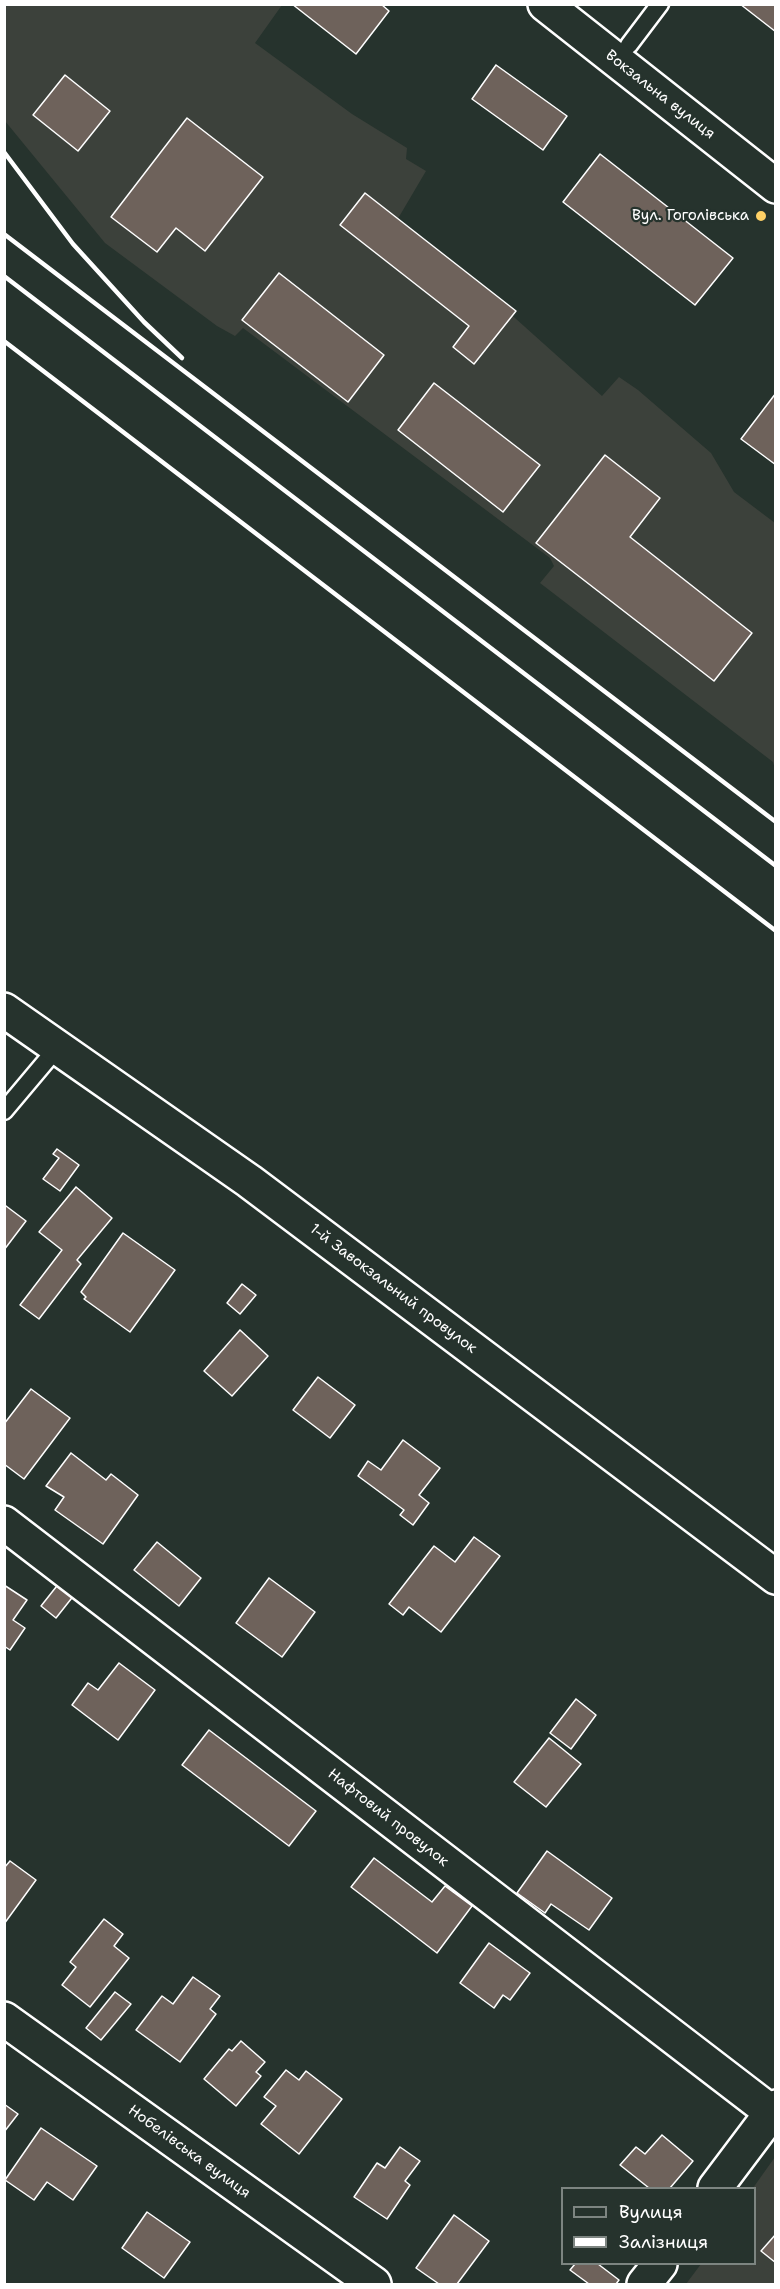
<!DOCTYPE html>
<meta charset="utf-8">
<style>
body{margin:0}
#map{position:relative;width:780px;height:2289px;overflow:hidden;background:#26332d;font-family:"Shantell Sans",sans-serif}
canvas{display:block}
.frame{position:absolute;inset:0;border:6px solid #fff;pointer-events:none}
.legend{position:absolute;left:561px;top:2187px;width:195px;height:78px;box-sizing:border-box;background:#26332d;border:2px solid #7d8581;margin:0;padding:8px 10px;list-style:none;font-size:18px;color:#fff}
.legend li{display:flex;align-items:center;gap:12px;height:30px}
.legend b{width:30px;border:2px solid #7d8581}
</style>
<div id="map">
<canvas width="780" height="2289"></canvas>
<div class="frame"></div>
<ul class="legend">
<li><b style="height:8px;background:#26332d"></b>Вулиця</li>
<li><b style="height:8px;background:#fff"></b>Залізниця</li>
</ul>
</div>
<script>
const g = document.querySelector('canvas').getContext('2d');
g.lineJoin = 'round';
function fill(path, color) {
  g.fillStyle = color;
  g.fill(path, 'evenodd');
}
function poly(rows) {
  const path = new Path2D();
  for (const r of rows) {
    path.moveTo(r[0], r[1]);
    for (let i = 2; i < r.length; i += 2) path.lineTo(r[i], r[i + 1]);
  }
  return path;
}
function trace(path, color, width, dash) {
  g.strokeStyle = color;
  g.lineWidth = width;
  g.lineCap = dash ? 'butt' : 'round';
  g.setLineDash(dash || []);
  g.stroke(path);
}
function label(font, color, halo, rows, align = 'center') {
  g.font = font + ' "Shantell Sans",sans-serif';
  g.lineWidth = 4.5;
  g.setLineDash([]);
  g.textBaseline = 'middle';
  g.strokeStyle = halo;
  g.fillStyle = color;
  for (const [text, x, y, turn = 0] of rows) {
    g.save();
    g.translate(x, y);
    g.rotate((+turn || 0) * Math.PI / 180);
    g.textAlign = isNaN(turn) ? turn : align;
    if (halo) g.strokeText(text, 0, 0);
    g.fillText(text, 0, 0);
    g.restore();
  }
}
const built = poly([
 [4,5,282,5,255,43,352,114,407,148,406,159,426,171,393,227,515,318,602,396,619,377,638,390,711,453,734,492,775,523,775,769,773,762,540,583,554,566,550,558,243,328,235,336,217,326,105,243,5,121],
 [775,2157,775,2284,686,2284,701,2264,754,2264,753,2188]
]);
const building = poly([
 [292,4,381,4,389,11,356,54,292,4],
 [740,4,776,4,776,32,740,4],
 [496,65,567,116,543,150,472,99,496,65],
 [65,75,110,111,78,151,33,115,65,75],
 [187,118,263,177,205,251,176,228,157,252,111,217,187,118],
 [600,154,733,258,695,305,563,202,600,154],
 [365,193,516,311,474,364,453,347,469,326,340,225,365,193],
 [279,273,384,355,348,402,242,320,279,273],
 [434,383,540,465,503,512,398,430,434,383],
 [776,393,776,465,741,439,776,393],
 [605,455,660,498,630,537,752,633,714,681,536,543,605,455],
 [57,1149,79,1165,60,1191,43,1179,59,1158,53,1154,57,1149],
 [76,1187,112,1218,77,1260,81,1264,39,1319,20,1305,62,1250,39,1232,76,1187],
 [6,1206,26,1221,4,1250,4,1208,6,1206],
 [123,1233,175,1270,130,1332,84,1299,86,1297,81,1292,123,1233],
 [242,1284,256,1295,240,1314,227,1303,242,1284],
 [240,1330,268,1356,232,1396,204,1371,240,1330],
 [318,1377,355,1405,330,1438,293,1410,318,1377],
 [31,1389,70,1418,24,1479,4,1464,4,1424,31,1389],
 [403,1440,440,1468,419,1495,429,1503,413,1525,400,1515,404,1510,358,1476,368,1461,381,1470,403,1440],
 [71,1453,106,1480,111,1474,138,1495,103,1544,55,1510,64,1497,46,1486,71,1453],
 [474,1537,500,1556,441,1632,409,1607,403,1615,389,1604,434,1546,455,1562,474,1537],
 [157,1542,201,1578,179,1606,134,1570,157,1542],
 [269,1578,315,1612,282,1657,236,1623,269,1578],
 [60,1582,75,1594,56,1618,41,1606,60,1582],
 [4,1585,27,1600,13,1620,25,1628,10,1650,4,1646,4,1585],
 [119,1663,155,1690,118,1740,72,1705,88,1683,98,1690,119,1663],
 [576,1699,596,1715,571,1749,550,1733,576,1699],
 [209,1730,316,1811,289,1846,182,1765,209,1730],
 [549,1738,581,1764,546,1807,514,1782,549,1738],
 [547,1851,612,1898,589,1930,551,1904,545,1913,517,1893,547,1851],
 [374,1858,432,1902,445,1886,472,1906,437,1953,351,1887,374,1858],
 [10,1861,36,1880,4,1924,4,1868,10,1861],
 [104,1919,123,1934,114,1946,129,1958,90,2007,62,1985,76,1967,70,1962,104,1919],
 [489,1943,530,1973,510,2000,503,1995,494,2008,460,1983,489,1943],
 [193,1977,220,1996,210,2009,216,2014,180,2062,136,2030,162,1996,173,2004,193,1977],
 [115,1992,131,2004,101,2040,86,2028,115,1992],
 [241,2041,265,2062,256,2072,261,2076,236,2106,204,2079,229,2049,232,2051,241,2041],
 [286,2070,299,2080,306,2071,342,2099,299,2154,261,2124,276,2106,264,2097,286,2070],
 [4,2104,18,2114,4,2132,4,2104],
 [41,2128,97,2166,73,2200,47,2182,34,2200,5,2180,41,2128],
 [662,2135,693,2161,670,2188,649,2188,620,2165,636,2147,645,2154,662,2135],
 [400,2147,420,2161,405,2181,410,2185,387,2219,354,2197,377,2163,385,2168,400,2147],
 [147,2212,190,2242,164,2278,122,2248,147,2212],
 [454,2215,489,2241,457,2284,439,2284,416,2268,454,2215],
 [776,2234,776,2263,761,2251,776,2234],
 [575,2264,598,2264,619,2280,616,2284,589,2284,570,2270,575,2264]
]);
const lane = poly([
 [629,45,660,4],
 [4,1111,57,1048]
]);
const street = poly([
 [4,1010,249,1181,776,1577],
 [4,1523,771,2112],
 [4,2019,374,2284],
 [715,2188,776,2107],
 [644,2284,660,2264]
]);
const secondary = poly([
 [545,4,776,186]
]);
const rail = poly([
 [4,152,73,244,144,322,182,358],
 [4,234,776,822],
 [4,276,776,866],
 [4,341,776,931]
]);
const markers = [
 [761,216,6,"#ffd166"]
];
const streetNames = [
 ["Вокзальна вулиця",660,95,38],
 ["1-й Завокзальний провулок",393,1289,37],
 ["Нафтовий провулок",388,1818,38],
 ["Нобелівська вулиця",189,2152,36]
];
const poiNames = [
 ["Вул. Гоголівська",749,216]
];
fill(built, '#3c413b');
fill(building, '#6e625b');
trace(building, '#fff', 1.5);
trace(lane, '#fff', 21);
trace(street, '#fff', 38);
trace(secondary, '#fff', 38);
trace(lane, '#26332d', 16);
trace(street, '#26332d', 33);
trace(secondary, '#26332d', 33);
trace(rail, '#fff', 4.5);
for (const [x, y, r, color] of markers) {
  const dot = new Path2D();
  dot.arc(x, y, r, 0, 2 * Math.PI);
  g.fillStyle = color;
  g.fill(dot);
  trace(dot, '#26332d', 2);
}
label('15px', '#fff', '#26332d', streetNames);
label('15px', '#fff', '#26332d', poiNames, 'right');
</script>
